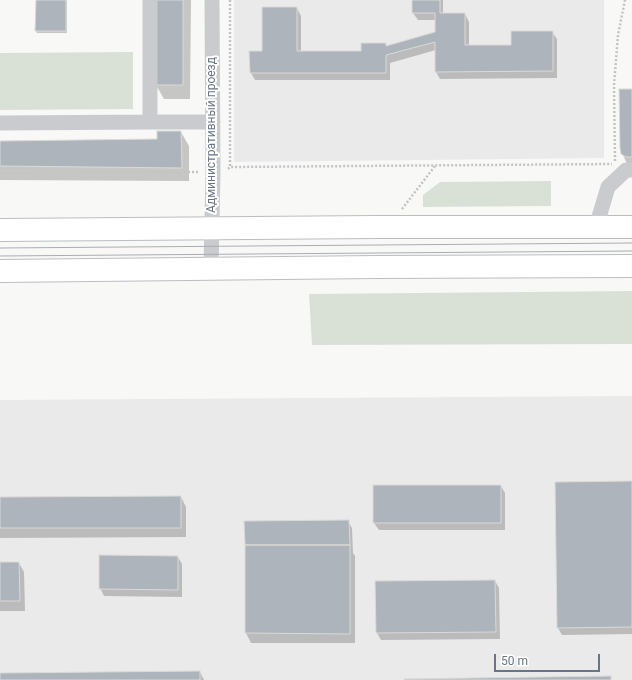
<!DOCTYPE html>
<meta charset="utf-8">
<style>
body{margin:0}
#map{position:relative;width:632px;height:680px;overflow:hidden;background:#f8f9f6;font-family:Roboto,sans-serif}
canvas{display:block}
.scale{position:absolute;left:494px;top:654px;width:106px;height:18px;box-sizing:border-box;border:2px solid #677588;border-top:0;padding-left:5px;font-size:12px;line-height:14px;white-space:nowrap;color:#677588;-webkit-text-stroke:3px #fff;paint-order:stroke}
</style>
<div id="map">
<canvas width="632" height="680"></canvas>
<div class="scale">50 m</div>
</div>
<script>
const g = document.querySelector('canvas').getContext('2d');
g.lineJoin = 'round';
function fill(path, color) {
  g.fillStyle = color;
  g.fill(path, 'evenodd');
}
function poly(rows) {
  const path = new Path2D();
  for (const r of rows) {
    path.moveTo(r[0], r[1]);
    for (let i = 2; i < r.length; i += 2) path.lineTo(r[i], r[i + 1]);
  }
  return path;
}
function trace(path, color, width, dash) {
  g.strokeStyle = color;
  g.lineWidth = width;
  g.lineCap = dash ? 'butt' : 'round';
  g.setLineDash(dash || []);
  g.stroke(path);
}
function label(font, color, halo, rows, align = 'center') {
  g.font = font + ' Roboto,sans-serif';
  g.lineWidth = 4;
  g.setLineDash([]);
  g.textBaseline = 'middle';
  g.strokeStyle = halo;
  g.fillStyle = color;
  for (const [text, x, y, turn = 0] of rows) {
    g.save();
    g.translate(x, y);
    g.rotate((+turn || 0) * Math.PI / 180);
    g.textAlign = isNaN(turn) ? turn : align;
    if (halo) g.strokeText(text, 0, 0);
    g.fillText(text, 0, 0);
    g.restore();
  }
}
const built = poly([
 [234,0,604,0,604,158,234,162],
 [632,396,632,680,0,680,0,400]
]);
const green = poly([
 [133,52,133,109,0,110,0,53],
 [551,181,551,206,423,207,423,195,440,182],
 [632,291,632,344,312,345,309,294]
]);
const shadow = poly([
 [37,0,67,0,67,33,37,33,36,31],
 [157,0,191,0,190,99,164,99,156,85],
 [413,0,443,0,443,14,465,14,469,22,469,46,512,46,552,32,557,39,557,78,440,79,436,72,436,50,390,63,390,80,255,80,251,73,263,52,297,8,301,16,301,52,362,52,385,44,387,47,436,32,436,20,418,20,413,13],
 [632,90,632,166,627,164,622,153],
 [181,132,189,146,189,181,0,180,0,142,159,140],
 [632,482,632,634,562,635,558,628],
 [374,486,501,486,505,493,505,530,379,530,374,523],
 [181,497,186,507,186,537,0,538,0,498],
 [348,521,352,528,353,553,355,556,355,643,251,643,246,633,246,545],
 [178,557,182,564,182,597,104,596,100,588],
 [0,563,19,563,24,572,25,611,0,611],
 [495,581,499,588,500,639,381,640,377,633],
 [200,672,204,680,0,680,0,674]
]);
const building = poly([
 [36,0,66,0,66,31,35,31,36,0],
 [156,0,183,0,183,85,155,85,156,0],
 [412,0,440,0,440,13,465,13,465,45,511,45,511,31,553,31,553,71,435,72,435,42,386,55,386,73,250,73,249,51,262,51,262,7,297,7,297,51,361,51,361,43,386,43,386,46,435,32,435,13,412,13,412,0],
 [619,89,632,89,632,157,626,157,621,154,620,148,619,89],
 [157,131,181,131,182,168,0,166,0,141,157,139,157,131],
 [632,481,632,627,557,628,555,482,632,481],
 [373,485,501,485,501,523,373,523,373,485],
 [181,496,181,528,0,528,0,497,181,496],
 [349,520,350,545,245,545,244,521,349,520],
 [245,545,350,545,350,634,245,633,245,545],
 [99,555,178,556,178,590,99,589,99,555],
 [0,562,19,562,20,601,0,601,0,562],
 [495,580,496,632,376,633,375,581,495,580],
 [200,671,200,680,0,680,0,673,200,671],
 [611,676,611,680,404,680,404,679,611,676]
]);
const path = poly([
 [230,0,230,167],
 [615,161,614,85,618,35,625,0],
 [228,169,230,167,612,164],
 [0,173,199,172],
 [402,209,435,166]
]);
const minor = poly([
 [150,122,150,0],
 [0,123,150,122,213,122],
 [596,227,608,187,626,170,632,170],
 [211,269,213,172,212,0]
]);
const highway = poly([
 [0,230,376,227,632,227],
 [0,271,376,267,632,266]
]);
const tram = poly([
 [0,248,632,243],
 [0,256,632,251]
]);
const streetNames = [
 ["Административный проезд",212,135,-90]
];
fill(built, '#e9eae9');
fill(green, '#d9e1d7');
fill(shadow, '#0003');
fill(building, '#adb4bb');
trace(building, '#dadad8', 1);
trace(highway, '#bbbdc1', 24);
trace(path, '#c2c3c6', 2.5, [2, 2]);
trace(minor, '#c9cbcf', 15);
trace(highway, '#fff', 22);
trace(tram, '#a8adb4', 1);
label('12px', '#677588', '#fff', streetNames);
</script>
